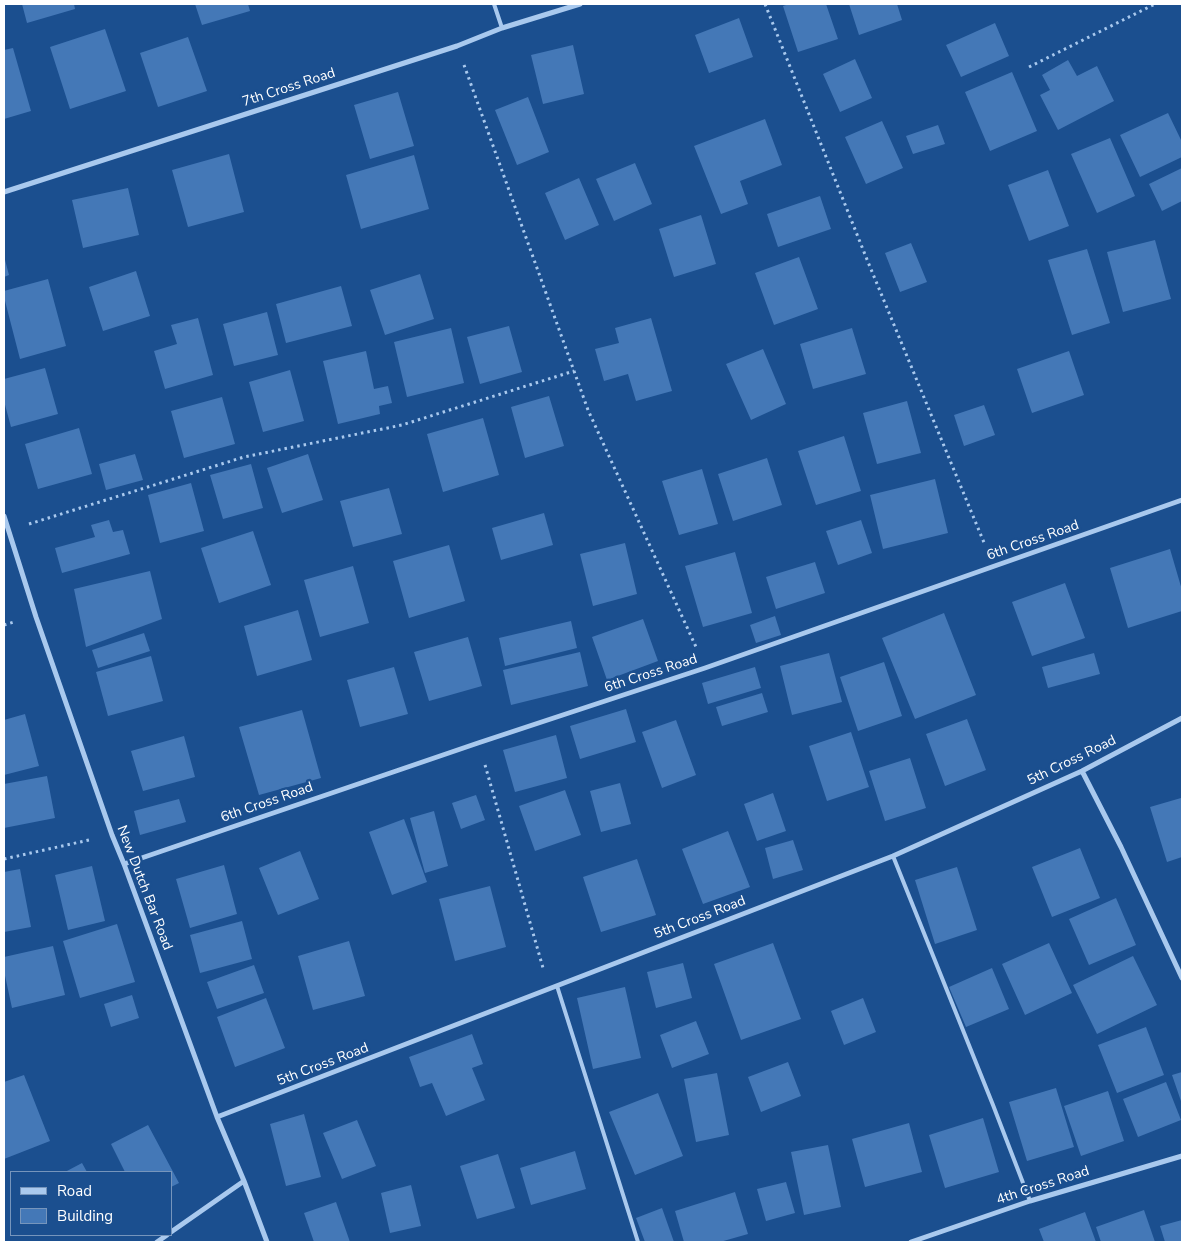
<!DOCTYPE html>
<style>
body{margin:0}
#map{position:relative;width:1186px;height:1246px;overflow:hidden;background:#1b4f8f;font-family:"Nunito Sans",sans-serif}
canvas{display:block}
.frame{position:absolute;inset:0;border:5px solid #fff;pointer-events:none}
.legend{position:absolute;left:10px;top:1171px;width:162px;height:65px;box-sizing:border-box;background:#1b4f8f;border:1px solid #7695bc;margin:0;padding:6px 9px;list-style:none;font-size:15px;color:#fff}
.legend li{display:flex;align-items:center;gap:10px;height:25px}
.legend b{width:25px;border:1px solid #7695bc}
</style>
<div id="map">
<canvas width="1186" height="1246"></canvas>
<div class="frame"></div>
<ul class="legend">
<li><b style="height:6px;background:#a9c9ee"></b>Road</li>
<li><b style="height:14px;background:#4478b7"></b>Building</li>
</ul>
</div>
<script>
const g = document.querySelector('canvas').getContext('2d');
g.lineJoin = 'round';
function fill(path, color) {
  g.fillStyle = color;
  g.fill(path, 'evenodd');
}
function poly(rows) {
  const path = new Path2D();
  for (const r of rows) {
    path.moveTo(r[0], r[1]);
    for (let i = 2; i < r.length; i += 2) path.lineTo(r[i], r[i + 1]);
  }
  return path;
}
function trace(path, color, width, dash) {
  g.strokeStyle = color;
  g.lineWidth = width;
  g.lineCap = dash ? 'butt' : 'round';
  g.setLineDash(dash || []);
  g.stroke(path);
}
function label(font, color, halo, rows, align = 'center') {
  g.font = font + ' "Nunito Sans",sans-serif';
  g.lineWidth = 5;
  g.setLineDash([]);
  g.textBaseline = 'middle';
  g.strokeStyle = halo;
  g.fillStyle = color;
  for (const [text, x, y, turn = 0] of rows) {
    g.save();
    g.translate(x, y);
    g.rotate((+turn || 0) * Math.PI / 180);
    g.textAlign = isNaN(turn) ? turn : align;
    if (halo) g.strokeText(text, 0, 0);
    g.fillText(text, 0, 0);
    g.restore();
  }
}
const building = poly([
 [22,4,74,4,75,9,27,23],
 [195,4,248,4,250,11,202,25],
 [789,4,826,4,838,39,798,52,783,6],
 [849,4,897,4,902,20,859,35],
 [739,18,753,57,709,73,695,35],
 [995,23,1009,56,961,77,946,45],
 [105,29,126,91,70,109,50,47],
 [188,37,207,91,158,107,140,53],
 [573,45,584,94,543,104,531,55],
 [13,48,31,111,4,119,4,50],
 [855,59,872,98,840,112,823,74],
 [1068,60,1077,76,1097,66,1114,101,1058,130,1040,95,1050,90,1042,75],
 [1012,72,1037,131,990,151,965,92],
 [398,92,414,146,370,159,354,105],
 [528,97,549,152,517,165,495,110],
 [1168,113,1182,142,1182,157,1140,177,1120,135],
 [765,119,782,165,740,181,748,204,721,214,694,146],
 [882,121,903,168,866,184,845,137],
 [938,125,945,144,913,154,906,136],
 [1110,138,1135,196,1097,213,1071,154],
 [229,154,244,212,188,227,172,170],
 [414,155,429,209,361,229,346,175],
 [635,163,652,204,614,221,596,179],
 [1182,168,1182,201,1162,211,1149,184],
 [1048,170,1069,226,1029,241,1008,185],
 [579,178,599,225,565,240,545,193],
 [128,188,139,235,83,248,72,200],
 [820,196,831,229,778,247,767,214],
 [701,215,716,264,674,277,659,229],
 [1155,240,1171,299,1123,312,1107,252],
 [911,243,927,282,900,292,885,253],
 [1087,249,1110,323,1072,335,1048,260],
 [4,256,9,275,4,277],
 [799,257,818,309,774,325,755,273],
 [136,271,150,316,103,331,89,287],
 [420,274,434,319,385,335,370,290],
 [48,279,66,346,20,359,4,297,4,291],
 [341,286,352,326,286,343,276,304],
 [267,312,278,355,234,366,223,324],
 [198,318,213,375,165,389,154,351,177,344,171,325],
 [651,318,672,391,636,401,628,374,604,381,595,349,619,343,615,328],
 [509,326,522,372,480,384,467,337],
 [451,328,464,383,407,397,394,342],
 [852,328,866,374,813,389,800,344],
 [763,349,786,404,751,420,726,364],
 [366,351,374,389,388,386,392,403,379,406,380,414,338,424,323,361],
 [1069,351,1084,395,1032,413,1017,369],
 [45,368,58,414,11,427,4,401,4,379],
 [290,370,304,421,263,432,249,382],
 [549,396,564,446,525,458,511,407],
 [222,397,235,444,184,458,171,411],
 [907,401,921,453,877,464,863,413],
 [984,405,995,435,964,446,954,415],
 [483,418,499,475,443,492,427,434],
 [79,428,92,474,38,489,25,444],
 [844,436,861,491,816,505,798,451],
 [135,454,143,480,106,490,99,464],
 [308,454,323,500,282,513,267,468],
 [767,458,782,505,733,521,718,474],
 [251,464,263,508,223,519,210,475],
 [702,469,718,524,679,535,662,481],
 [935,479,948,533,883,549,870,495],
 [191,483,204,531,160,543,148,495],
 [389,488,402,534,353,547,340,501],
 [544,513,553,545,501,560,492,528],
 [109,520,113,532,123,530,130,554,62,573,55,548,95,537,91,525],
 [861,520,872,553,838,565,826,531],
 [253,531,271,585,219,603,201,548],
 [625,543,637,594,593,606,580,554],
 [449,545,465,601,409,618,393,561],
 [1170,549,1182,590,1182,611,1128,628,1110,568],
 [735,552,752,613,703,627,685,566],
 [815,562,825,593,776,609,766,577],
 [353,566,369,623,320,637,304,580],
 [150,571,162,619,86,647,74,589],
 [1065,583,1085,638,1032,656,1012,602],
 [298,610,312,660,257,676,244,626],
 [944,613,976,695,915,719,882,638],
 [775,616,781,635,756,643,750,625],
 [643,619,658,661,607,680,592,637],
 [571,621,577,648,505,666,499,638],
 [144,633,150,651,98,668,92,650],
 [468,637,482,686,429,701,414,652],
 [580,652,588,686,511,705,503,670],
 [829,653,842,702,792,715,780,666],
 [1094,653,1100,674,1048,688,1042,667],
 [151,656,163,701,108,716,96,672],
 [884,662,902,716,858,731,840,677],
 [394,667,408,714,360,727,347,680],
 [755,667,761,688,708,704,702,683],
 [762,693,768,712,722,726,716,707],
 [626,709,636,742,580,759,570,726],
 [302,710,321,778,259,795,239,727],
 [25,714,39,766,4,775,4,720],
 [967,719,986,770,945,786,926,734],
 [676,720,696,775,662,788,642,732],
 [851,732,869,787,827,801,809,746],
 [556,735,567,778,515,792,503,750],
 [184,736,195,777,143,791,131,751],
 [910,758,926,808,885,821,869,771],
 [47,776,55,818,4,828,4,784],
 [620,783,631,824,601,832,590,791],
 [565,790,581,835,535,851,519,806],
 [773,793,786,831,757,841,744,804],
 [476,795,485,820,461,829,452,803],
 [1181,798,1182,803,1182,857,1167,862,1150,807],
 [179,799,186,822,140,835,134,811],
 [434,811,448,866,425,873,410,818],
 [404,819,427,882,392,895,369,832],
 [728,831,750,887,703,904,682,849],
 [793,840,803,870,773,879,765,848],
 [1080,848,1100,898,1052,917,1032,867],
 [300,851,319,899,278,915,259,868],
 [637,859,656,915,601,932,583,877],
 [224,865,237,914,190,928,176,879],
 [92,866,105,921,68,930,55,875],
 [957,867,977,930,935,944,915,880],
 [20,869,31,927,4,932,4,872],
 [490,886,506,947,455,961,439,899],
 [1116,898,1136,945,1089,965,1069,919],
 [242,921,252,959,200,973,190,935],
 [117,924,135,982,80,998,63,941],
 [349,941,365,996,313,1010,298,956],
 [773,943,801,1019,741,1040,714,964],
 [1049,943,1072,993,1025,1015,1002,964],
 [53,946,65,995,12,1008,4,971,4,957],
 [1133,956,1157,1005,1097,1034,1073,985],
 [683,963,692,998,656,1008,647,972],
 [254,965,264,993,217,1009,207,982],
 [992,968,1009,1009,966,1027,949,987],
 [625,987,641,1058,593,1069,577,998],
 [132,995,139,1018,111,1027,104,1004],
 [266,998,285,1048,235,1067,217,1017],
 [863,998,876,1032,844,1045,831,1011],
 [696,1021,709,1054,672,1068,660,1035],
 [1146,1027,1164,1075,1117,1093,1098,1045],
 [472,1034,483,1064,472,1068,485,1100,446,1116,432,1083,420,1087,409,1057],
 [788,1062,801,1096,761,1112,748,1077],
 [1182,1072,1182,1104,1172,1075],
 [717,1073,729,1135,696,1142,684,1079],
 [24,1075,50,1141,4,1159,4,1082],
 [1166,1082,1181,1120,1138,1137,1123,1099],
 [1056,1088,1074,1147,1027,1161,1009,1102],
 [1108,1091,1124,1141,1081,1156,1064,1106],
 [658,1093,683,1156,635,1175,609,1112],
 [304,1114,321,1177,286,1186,270,1124],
 [983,1118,999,1172,945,1188,929,1135],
 [357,1120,376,1166,342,1179,323,1133],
 [909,1123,922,1172,865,1187,852,1139],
 [148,1125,179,1183,171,1187,171,1172,125,1172,111,1144],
 [828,1145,841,1207,804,1215,791,1152],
 [575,1151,586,1189,531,1205,520,1168],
 [498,1154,515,1208,477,1219,460,1166],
 [82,1163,87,1172,65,1172],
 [786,1182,795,1213,766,1221,757,1189],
 [411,1185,421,1226,390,1233,381,1193],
 [735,1192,748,1234,720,1242,684,1242,675,1211],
 [336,1202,350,1242,314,1242,304,1213],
 [662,1208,674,1242,645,1242,636,1218],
 [1144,1210,1155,1242,1101,1242,1096,1227],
 [1085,1212,1096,1242,1044,1242,1039,1229],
 [1182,1220,1182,1242,1165,1242,1160,1226]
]);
const path = poly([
 [765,4,868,262,985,545],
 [464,65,588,410,696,647],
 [1029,67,1155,4],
 [29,524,244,457,402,425,574,371],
 [4,625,14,622],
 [485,765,543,968],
 [4,859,89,840]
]);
const service = poly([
 [494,4,502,28],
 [893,856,993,1105,1030,1201],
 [557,986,638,1242]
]);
const minor = poly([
 [4,192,457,46,502,28,580,4],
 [4,516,36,617,112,835,124,864,217,1117,244,1181,171,1232],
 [1082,771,1121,847,1182,978],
 [124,864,478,743,705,668,1182,500],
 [217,1117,893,856,1082,771,1182,718],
 [244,1181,267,1242],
 [157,1242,167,1235],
 [911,1242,1030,1201,1182,1156]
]);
const streetNames = [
 ["7th Cross Road",289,88,-18],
 ["6th Cross Road",1033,541,-19],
 ["6th Cross Road",651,674,-18],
 ["5th Cross Road",1072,761,-26],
 ["6th Cross Road",267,803,-19],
 ["New Dutch Bar Road",144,888,69],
 ["5th Cross Road",700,918,-21],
 ["5th Cross Road",323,1065,-21],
 ["4th Cross Road",1043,1186,-18]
];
fill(building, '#4478b7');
trace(path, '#a9c9ee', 3, [2.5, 4]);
trace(service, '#a9c9ee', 4);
trace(minor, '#a9c9ee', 5);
label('14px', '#fff', '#1b4f8f', streetNames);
</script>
